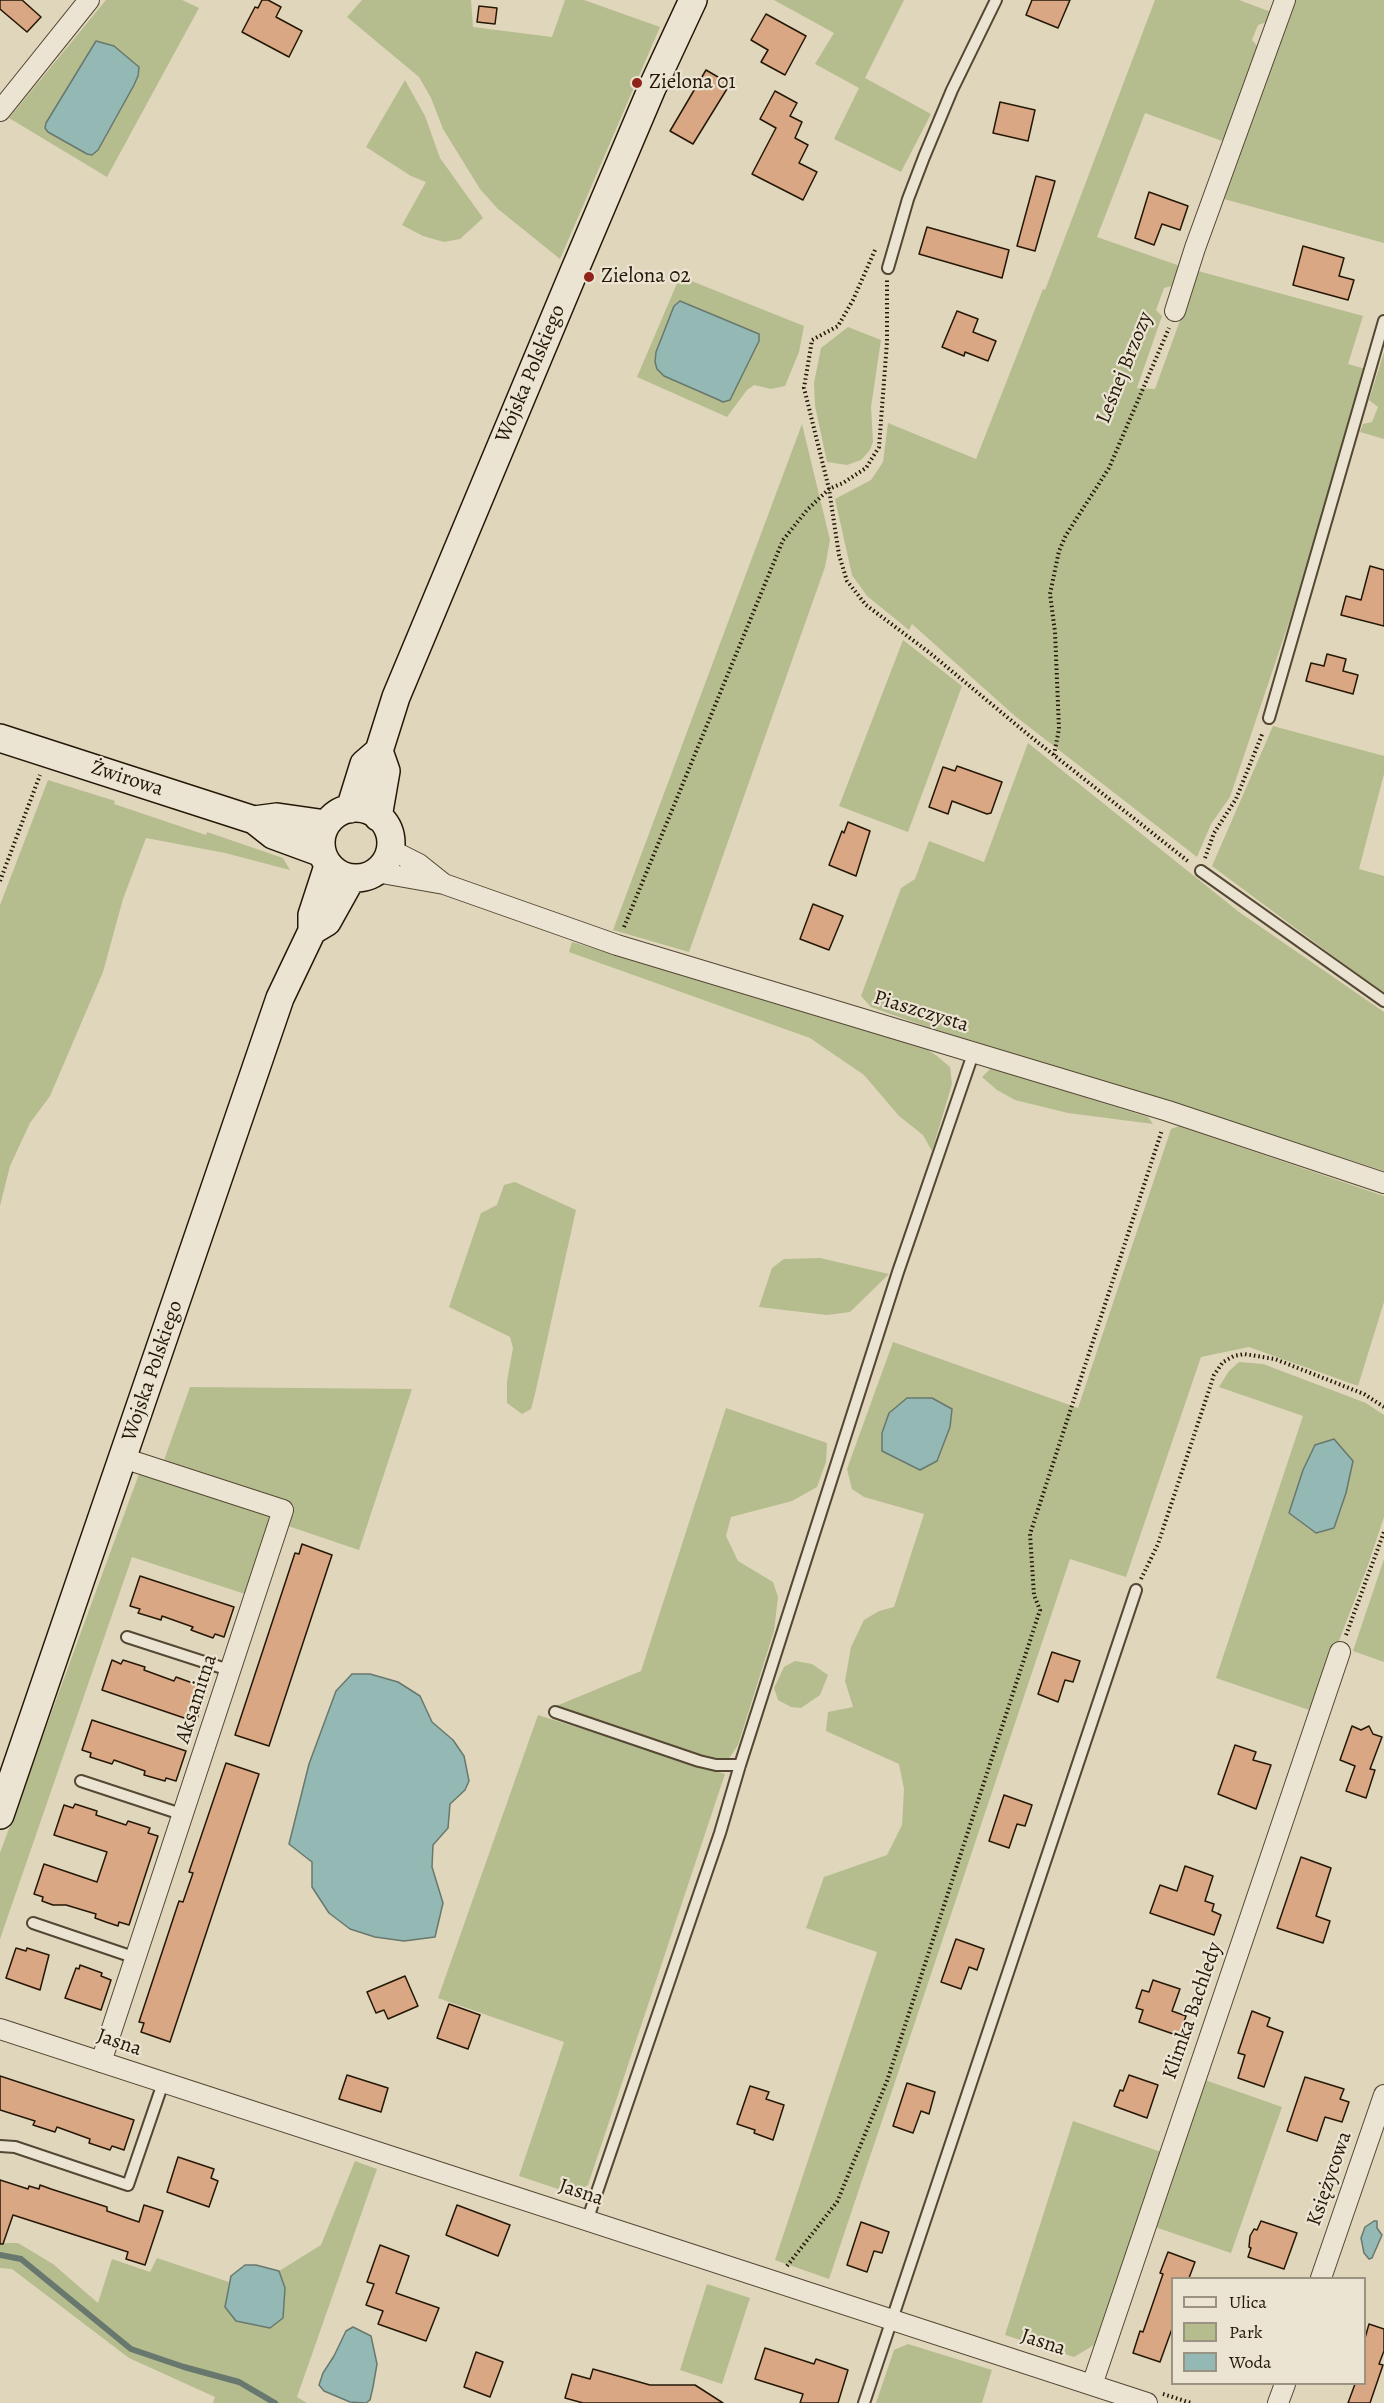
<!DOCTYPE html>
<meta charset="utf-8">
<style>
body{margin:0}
#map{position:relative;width:1384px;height:2403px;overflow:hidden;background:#e0d6bb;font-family:Alegreya,serif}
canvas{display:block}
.legend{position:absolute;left:1171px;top:2277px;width:195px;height:108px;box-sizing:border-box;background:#ebe4d3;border:2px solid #9c9281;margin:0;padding:8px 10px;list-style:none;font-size:18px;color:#251706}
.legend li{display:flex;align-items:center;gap:12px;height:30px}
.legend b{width:30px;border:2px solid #9c9281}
</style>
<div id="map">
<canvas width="1384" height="2403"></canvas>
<ul class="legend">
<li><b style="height:8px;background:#ebe4d3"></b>Ulica</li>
<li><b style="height:16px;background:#b5bd8e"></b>Park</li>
<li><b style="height:16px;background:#94b9b4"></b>Woda</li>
</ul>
</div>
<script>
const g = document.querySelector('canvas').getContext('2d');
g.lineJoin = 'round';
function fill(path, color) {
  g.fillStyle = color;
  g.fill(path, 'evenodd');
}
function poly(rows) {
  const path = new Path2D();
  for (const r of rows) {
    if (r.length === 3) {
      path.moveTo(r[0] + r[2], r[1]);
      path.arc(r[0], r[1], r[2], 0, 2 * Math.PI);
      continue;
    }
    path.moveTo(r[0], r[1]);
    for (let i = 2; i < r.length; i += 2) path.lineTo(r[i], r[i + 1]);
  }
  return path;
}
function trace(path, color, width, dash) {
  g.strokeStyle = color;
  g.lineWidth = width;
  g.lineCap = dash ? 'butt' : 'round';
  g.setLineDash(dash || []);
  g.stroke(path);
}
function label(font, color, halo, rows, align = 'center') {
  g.font = font + ' Alegreya,serif';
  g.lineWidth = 4.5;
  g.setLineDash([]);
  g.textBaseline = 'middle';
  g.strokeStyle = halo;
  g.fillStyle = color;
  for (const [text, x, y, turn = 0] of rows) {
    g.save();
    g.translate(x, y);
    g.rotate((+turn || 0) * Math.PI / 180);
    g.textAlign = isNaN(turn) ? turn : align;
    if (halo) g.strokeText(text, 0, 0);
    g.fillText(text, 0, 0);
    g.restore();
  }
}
const green = poly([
 [106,0,182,0,199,8,107,177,9,118],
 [362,0,471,0,473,27,552,37,565,0,584,0,660,27,560,259,498,209,480,189,443,129,431,98,419,77,347,17],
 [774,0,904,0,865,78,931,114,901,172,834,139,859,88,815,64,834,33],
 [1155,0,1239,0,1271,12,1267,22,1258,25,1252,40,1258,47,1225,142,1145,113,1097,237,1180,266,1172,286,1164,288,1156,310,1162,316,1137,388,1155,389,1198,271,1363,316,1348,364,1366,369,1291,616,1230,797,1211,824,1197,857,1015,716,912,624,909,630,867,596,852,575,835,499,871,480,883,462,888,423,976,459,1043,289,1045,290],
 [1295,0,1384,0,1384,243,1224,199],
 [405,80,425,116,440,158,483,218,460,239,444,242,423,236,402,225,426,182,411,176,366,147],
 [684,278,804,326,799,352,785,386,771,389,754,385,747,390,727,417,637,377,678,281],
 [848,327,881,340,871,407,873,442,870,450,861,460,847,465,827,462,815,406,814,383,821,348],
 [1384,352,1384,439,1360,432,1363,424,1372,422,1378,407,1369,400],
 [802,424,830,540,825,567,689,952,613,930],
 [903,640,962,686,908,832,839,806],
 [1273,726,1384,756,1384,774,1359,869,1384,876,1384,994,1212,866],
 [1028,743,1239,912,1384,1012,1384,1171,1152,1096,927,1027,871,1007,861,996,901,888,915,879,929,841,984,862],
 [48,780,115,801,114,804,206,835,207,832,283,858,290,870,225,853,146,838,123,899,103,972,50,1096,30,1123,10,1166,0,1206,0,905],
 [572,942,922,1046,937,1056,950,1067,952,1084,932,1151,923,1135,899,1116,864,1075,810,1038,569,952],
 [991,1068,1148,1117,1153,1124,1068,1113,1015,1100,997,1090,982,1077],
 [1179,1126,1384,1196,1384,1302,1358,1386,1249,1347,1201,1357,1126,1577,1070,1559,829,2279,775,2260,877,1952,806,1928,824,1877,887,1855,902,1825,904,1789,899,1764,826,1731,828,1712,853,1707,845,1681,851,1647,864,1620,879,1611,894,1607,924,1514,864,1497,852,1489,847,1469,893,1342,1078,1408,1171,1129],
 [515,1182,576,1210,535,1394,531,1409,522,1414,507,1403,507,1381,513,1348,510,1337,449,1307,481,1213,497,1205,504,1185],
 [820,1258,889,1274,850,1312,827,1315,759,1307,772,1268,784,1259],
 [1239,1362,1263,1364,1366,1403,1384,1415,1384,1517,1367,1568,1312,1711,1216,1678,1303,1416,1219,1387,1229,1371],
 [190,1387,412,1389,359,1550,288,1526,294,1505,163,1463],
 [726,1408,827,1443,826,1462,817,1487,792,1501,731,1517,726,1536,738,1561,773,1582,778,1597,774,1631,738,1745,728,1760,708,1760,556,1706,641,1671],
 [139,1474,267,1515,270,1520,245,1594,132,1557,0,1939,0,1853],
 [1384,1559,1384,1662,1353,1651],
 [795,1661,812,1664,828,1675,820,1695,801,1708,791,1707,778,1700,774,1688,784,1667],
 [538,1715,725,1774,588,2185,577,2192,570,2193,519,2176,564,2042,438,1998],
 [1205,2080,1282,2107,1231,2253,1155,2227],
 [1073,2121,1161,2152,1094,2345,1074,2357,1005,2335],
 [355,2161,377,2169,297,2397,307,2403,213,2403,215,2397,129,2358,12,2269,0,2268,0,2243,18,2243,53,2264,98,2303,112,2259,150,2272,157,2258,229,2282,225,2307,285,2288,279,2271,321,2245],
 [707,2284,750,2298,722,2384,680,2370],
 [908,2344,992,2370,982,2403,876,2403,894,2350]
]);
const water = poly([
 [96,41,114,46,139,67,138,76,134,85,98,150,92,155,87,154,48,132,45,128,46,123,96,41],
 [680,301,759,334,759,341,730,400,723,402,719,400,664,376,657,369,655,362,656,352,674,306,680,301],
 [907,1398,932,1398,952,1409,950,1427,937,1461,920,1470,882,1451,882,1433,889,1413,907,1398],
 [1334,1439,1353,1461,1346,1493,1334,1528,1316,1533,1289,1513,1303,1470,1315,1445,1334,1439],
 [352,1674,370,1674,398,1682,420,1696,432,1722,453,1740,464,1756,469,1781,465,1790,450,1804,448,1828,433,1845,432,1867,443,1903,435,1937,404,1941,375,1937,350,1929,329,1913,312,1887,312,1862,289,1844,309,1764,336,1691,352,1674],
 [1374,2221,1377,2221,1377,2228,1382,2235,1372,2258,1369,2259,1364,2253,1361,2238,1365,2227,1374,2221],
 [245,2265,256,2265,279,2271,285,2288,283,2318,270,2328,236,2321,225,2307,231,2276,245,2265],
 [353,2327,371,2336,377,2364,373,2387,370,2400,366,2403,350,2402,324,2391,319,2385,323,2373,334,2356,346,2331,353,2327]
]);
const stream = poly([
 [0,2255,21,2259,131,2349,184,2367,239,2382,275,2403]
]);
const building = poly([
 [0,0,22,0,41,17,27,32,0,9,0,0],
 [262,0,268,0,281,7,276,17,302,31,289,57,242,32,255,7,258,8,262,0],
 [1032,0,1070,0,1058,28,1026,15,1032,0],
 [479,6,497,8,495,24,477,22,479,6],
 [766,14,806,36,785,75,761,62,768,50,751,40,766,14],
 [706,70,730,84,693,144,670,131,706,70],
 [775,91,797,103,790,116,802,122,795,138,808,145,799,163,817,172,803,200,752,174,776,128,760,119,775,91],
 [1000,102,1035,110,1028,141,993,133,1000,102],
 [1036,176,1055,181,1035,251,1017,246,1036,176],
 [1149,192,1188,206,1180,230,1162,224,1154,245,1135,238,1149,192],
 [927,227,1009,250,1002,278,919,254,927,227],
 [1303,246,1344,258,1339,276,1354,280,1348,300,1293,285,1303,246],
 [957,311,978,319,973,332,996,341,988,361,965,352,964,356,942,347,957,311],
 [1370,566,1384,570,1384,626,1341,615,1346,596,1361,600,1370,566],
 [1327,654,1346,659,1343,671,1358,675,1353,694,1306,681,1311,663,1324,666,1327,654],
 [957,766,1002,782,991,813,987,814,952,801,948,814,929,807,943,767,955,771,957,766],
 [848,822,870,831,856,876,829,865,842,831,844,833,848,822],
 [813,904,843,916,829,950,800,939,813,904],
 [302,1544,332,1555,269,1746,235,1735,295,1553,299,1554,302,1544],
 [140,1576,234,1607,224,1637,215,1634,213,1638,191,1630,193,1627,162,1616,161,1620,138,1613,140,1609,130,1606,140,1576],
 [1052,1652,1080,1661,1073,1682,1065,1680,1058,1702,1038,1694,1052,1652],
 [112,1660,121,1664,123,1660,145,1667,144,1670,174,1681,176,1677,198,1685,196,1688,206,1692,196,1722,102,1690,112,1660],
 [92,1720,186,1751,176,1781,166,1778,165,1781,144,1775,145,1771,114,1760,112,1764,90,1757,91,1753,82,1750,92,1720],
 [1352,1726,1361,1730,1369,1726,1373,1734,1382,1737,1370,1769,1375,1770,1366,1798,1346,1791,1355,1766,1340,1760,1352,1726],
 [1235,1745,1256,1752,1253,1760,1271,1765,1256,1809,1218,1794,1235,1745],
 [226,1763,259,1774,170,2042,141,2032,144,2023,139,2022,179,1901,183,1902,193,1873,189,1872,226,1763],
 [1004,1795,1032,1805,1025,1826,1017,1824,1009,1848,989,1841,1004,1795],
 [75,1804,97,1811,96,1815,126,1825,128,1821,150,1828,148,1833,158,1836,129,1925,119,1922,118,1926,106,1922,95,1918,96,1914,66,1905,53,1905,42,1901,43,1897,34,1894,44,1864,97,1882,107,1852,54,1835,64,1805,73,1808,75,1804],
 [1301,1857,1331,1868,1316,1916,1330,1921,1323,1943,1277,1928,1301,1857],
 [1185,1866,1213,1876,1205,1901,1214,1904,1212,1911,1221,1915,1214,1935,1150,1913,1160,1885,1177,1891,1185,1866],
 [956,1939,984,1949,977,1970,969,1967,961,1989,941,1982,956,1939],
 [16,1948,26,1951,27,1948,49,1955,40,1990,6,1978,16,1948],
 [80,1965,102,1973,101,1976,111,1980,101,2010,65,1998,76,1968,79,1969,80,1965],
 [405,1976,418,2006,388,2019,384,2010,376,2013,367,1992,405,1976],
 [1153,1980,1180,1989,1172,2011,1186,2016,1179,2036,1139,2022,1143,2010,1136,2008,1142,1990,1149,1992,1153,1980],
 [449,2004,480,2015,468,2049,437,2038,449,2004],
 [1252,2011,1270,2018,1267,2026,1283,2032,1264,2087,1238,2078,1245,2055,1238,2053,1252,2011],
 [347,2075,388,2088,381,2112,339,2099,347,2075],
 [1129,2075,1158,2085,1147,2118,1114,2106,1120,2090,1123,2091,1129,2075],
 [0,2076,134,2120,124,2150,112,2146,110,2150,89,2143,90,2139,57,2127,55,2132,33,2125,35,2121,0,2110,0,2076],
 [1305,2077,1344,2089,1340,2099,1349,2102,1342,2122,1325,2117,1317,2141,1287,2131,1305,2077],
 [907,2083,935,2092,929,2114,921,2111,913,2133,893,2126,907,2083],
 [750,2086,769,2092,766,2099,784,2105,773,2140,754,2133,755,2130,737,2124,750,2086],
 [178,2157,214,2169,211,2178,218,2181,209,2207,167,2192,178,2157],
 [0,2180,28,2189,29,2186,39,2189,40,2185,51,2189,107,2207,107,2211,139,2222,144,2205,163,2211,145,2265,126,2259,128,2252,13,2215,3,2244,0,2244,0,2180],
 [457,2205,510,2225,498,2256,446,2235,457,2205],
 [1261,2221,1297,2233,1284,2269,1248,2257,1251,2248,1249,2247,1250,2236,1254,2229,1257,2230,1261,2221],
 [861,2222,889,2232,882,2253,874,2251,867,2272,847,2265,861,2222],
 [380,2245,409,2256,396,2293,439,2308,426,2341,378,2324,383,2311,366,2305,374,2284,367,2282,380,2245],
 [1168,2252,1195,2262,1189,2278,1173,2278,1173,2326,1160,2362,1133,2353,1140,2331,1143,2332,1163,2274,1160,2273,1168,2252],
 [1369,2324,1384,2329,1384,2351,1379,2364,1383,2365,1370,2403,1348,2403,1355,2384,1365,2384,1365,2338,1369,2324],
 [765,2348,814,2364,816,2359,848,2370,838,2403,800,2403,803,2394,755,2379,765,2348],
 [476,2352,503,2362,490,2397,464,2387,476,2352],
 [593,2369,650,2385,695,2385,723,2403,583,2403,565,2398,572,2374,590,2379,593,2369]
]);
const path = poly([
 [875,250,853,300,838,326,812,340,804,388,829,489,839,555,847,581,866,605,930,653,1031,737,1189,862],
 [1054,755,1059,729,1055,632,1050,594,1059,551,1066,535,1109,468,1169,328],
 [1205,858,1214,833,1236,799,1263,732],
 [0,881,40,775],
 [624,927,783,540,807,510,829,489,843,483,866,468,879,447,887,342,887,280],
 [1141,1579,1158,1544,1214,1375,1223,1362,1234,1356,1244,1354,1275,1359,1364,1394,1384,1407],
 [1346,1635,1384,1532],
 [787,2266,837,2202,887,2081,1040,1610,1034,1595,1030,1534,1162,1130],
 [1163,2394,1191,2403]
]);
const lane = poly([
 [888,268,908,199,924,157,952,90,996,0],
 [1269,718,1384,321],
 [1201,871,1384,1001],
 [127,1637,232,1671],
 [555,1712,699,1761,716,1765,740,1765],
 [81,1781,184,1815],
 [33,1923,136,1958],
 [0,2146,15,2147,128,2185,163,2083],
 [587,2221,720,1833,740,1765,898,1272,973,1054],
 [864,2403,1136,1590]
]);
const street = poly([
 [0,111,89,0],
 [1175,311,1195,248,1285,0],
 [391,850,419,864,444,884],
 [376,872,444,884,617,945,1168,1111,1384,1183],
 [0,2029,1147,2403],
 [101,2062,283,1510,123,1458],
 [1321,2278,1384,2095],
 [1092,2385,1340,1652],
 [1278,2403,1285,2384]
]);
const secondary = poly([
 [0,738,254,820,273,835,322,853],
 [356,843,35],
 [350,809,364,764,379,751],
 [378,817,386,771,379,751,396,697,573,274,652,88,693,0],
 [254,820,277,817,326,824],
 [312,931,327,922,351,879],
 [0,1815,280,998,312,931,312,915,328,866]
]);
const markers = [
 [637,83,6,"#8f2418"],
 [589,277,6,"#8f2418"]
];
const poiNames = [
 ["Zielona 01",649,83],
 ["Zielona 02",601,277]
];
const streetNames = [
 ["Leśnej Brzozy",1125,368,-68],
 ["Wojska Polskiego",531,374,-67],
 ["Żwirowa",127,779,18],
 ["Piaszczysta",921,1012,17],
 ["Wojska Polskiego",153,1371,-71],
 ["Aksamitna",197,1699,-72],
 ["Klimka Bachledy",1193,2011,-71],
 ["Jasna",119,2043,19],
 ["Księżycowa",1330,2179,-71],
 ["Jasna",581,2193,18],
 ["Jasna",1043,2343,18]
];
fill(green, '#b5bd8e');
fill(water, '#94b9b4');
trace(water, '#68786e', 1.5);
trace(stream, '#68786e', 6);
fill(building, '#d9a783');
trace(building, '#251706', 1.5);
trace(lane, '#544733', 14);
trace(street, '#544733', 22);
trace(secondary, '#251706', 30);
trace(path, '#251706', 4, [1.5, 3]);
trace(lane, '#ebe4d3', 10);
trace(street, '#ebe4d3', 20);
trace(secondary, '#ebe4d3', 27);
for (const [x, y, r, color] of markers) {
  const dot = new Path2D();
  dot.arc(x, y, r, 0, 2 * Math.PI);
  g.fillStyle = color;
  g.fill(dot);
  trace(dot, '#ebe4d3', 2);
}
label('21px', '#251706', '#ebe4d3', poiNames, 'left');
label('21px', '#251706', '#ebe4d3', streetNames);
</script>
